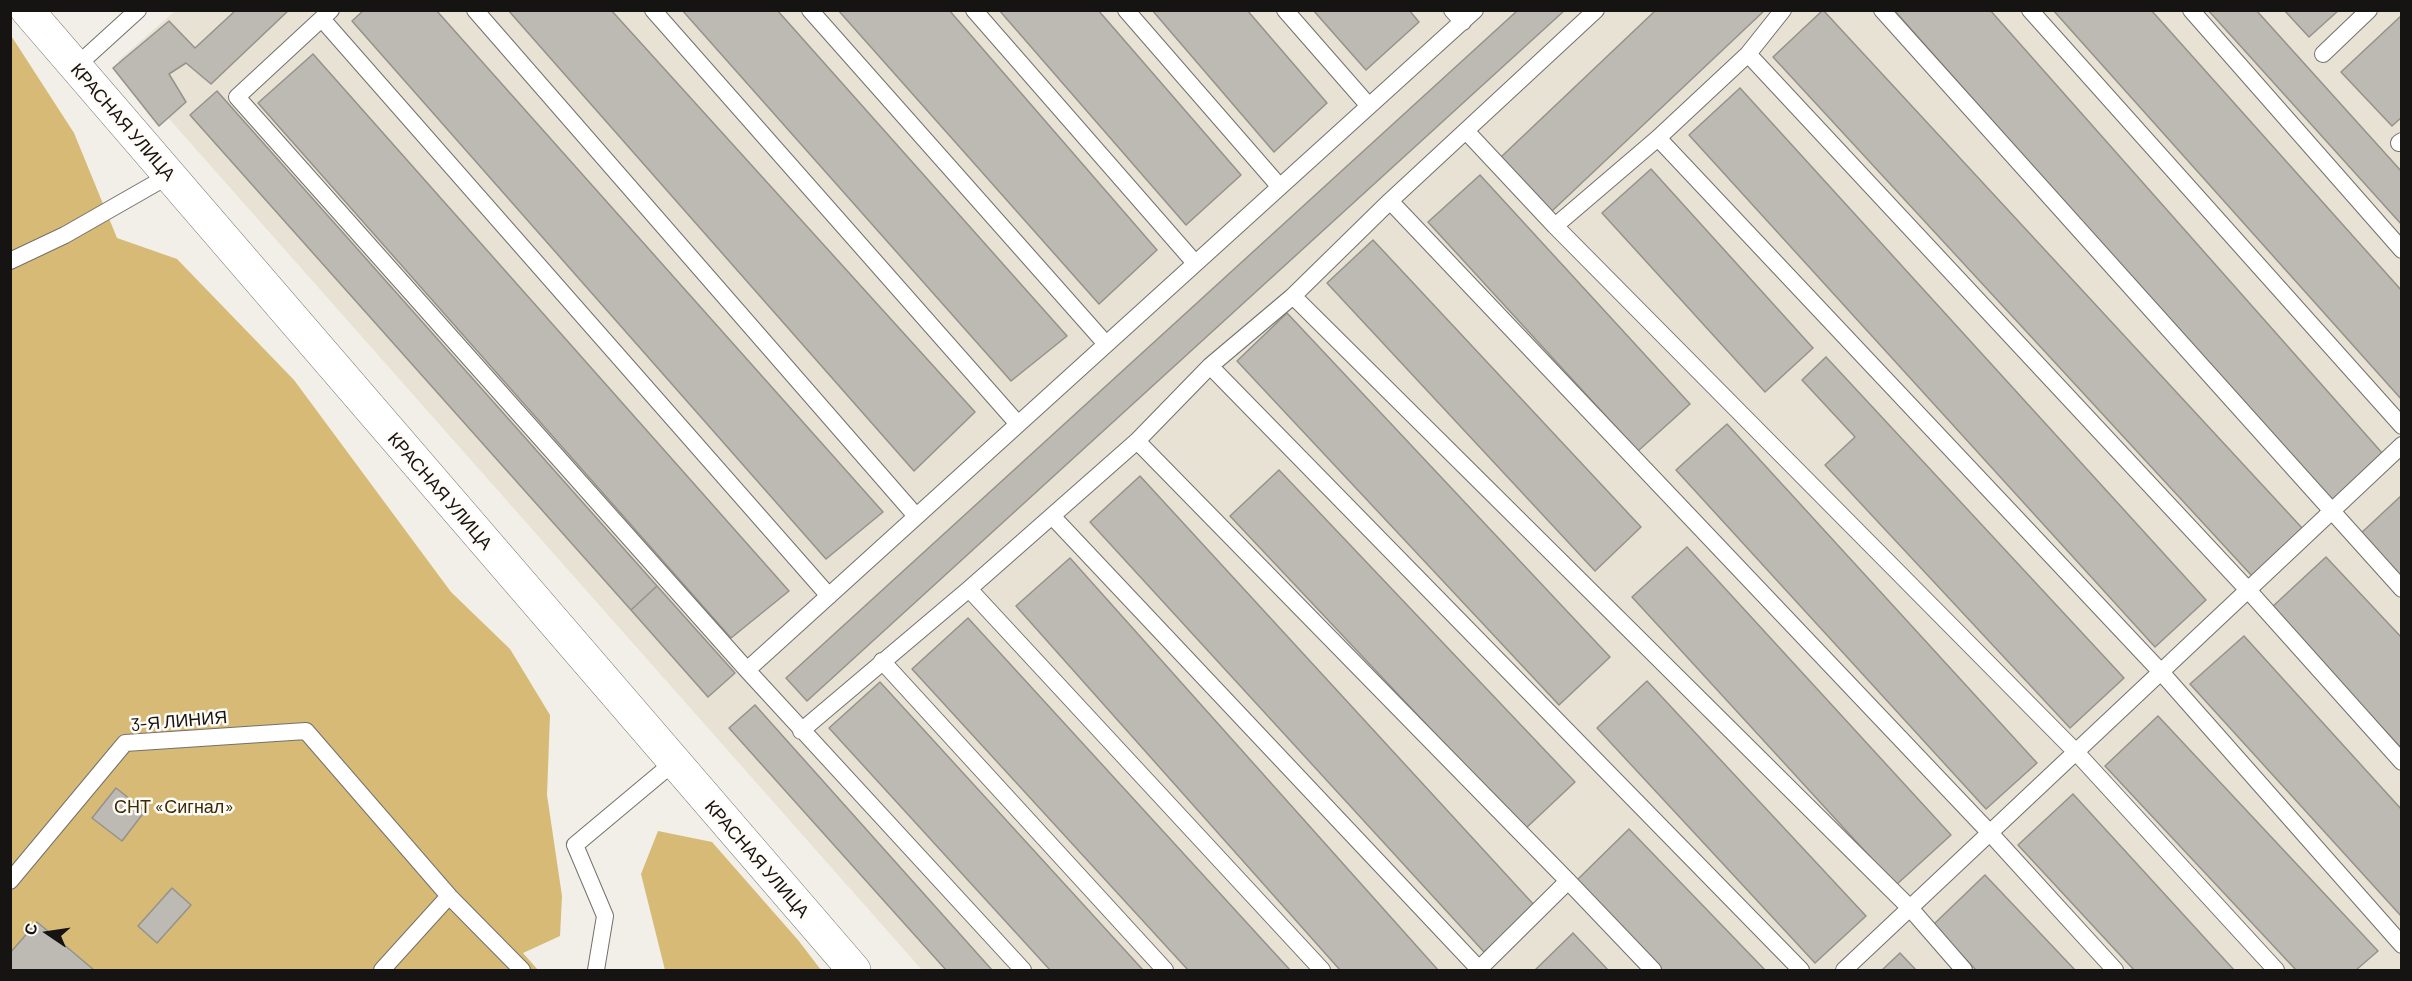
<!DOCTYPE html>
<meta charset="utf-8">
<style>
body{margin:0}
#map{position:relative;width:2412px;height:981px;overflow:hidden;background:#f2efe8;font-family:Barlow,sans-serif}
canvas{display:block}
.frame{position:absolute;inset:0;border:12px solid #151412;pointer-events:none}
.north{position:absolute;left:18px;top:903px;width:60px;height:60px;-webkit-text-stroke:4px #fffcf7;paint-order:stroke;rotate:283deg;font-size:16px;font-weight:700;line-height:24px;text-align:center;color:#151412}
.north::after{content:'';display:block;margin:auto;width:21px;height:27px;background:#151412;clip-path:polygon(50% 0,100% 100%,50% 72%,0 100%)}
</style>
<div id="map">
<canvas width="2412" height="981"></canvas>
<div class="frame"></div>
<div class="north">С</div>
</div>
<script>
const g = document.querySelector('canvas').getContext('2d');
g.lineJoin = 'round';
function fill(path, color) {
  g.fillStyle = color;
  g.fill(path, 'evenodd');
}
function poly(rows) {
  const path = new Path2D();
  for (const r of rows) {
    path.moveTo(r[0], r[1]);
    for (let i = 2; i < r.length; i += 2) path.lineTo(r[i], r[i + 1]);
  }
  return path;
}
function trace(path, color, width, dash) {
  g.strokeStyle = color;
  g.lineWidth = width;
  g.lineCap = dash ? 'butt' : 'round';
  g.setLineDash(dash || []);
  g.stroke(path);
}
function label(font, color, halo, rows, align = 'center') {
  g.font = font + ' Barlow,sans-serif';
  g.lineWidth = 5;
  g.setLineDash([]);
  g.textBaseline = 'middle';
  g.strokeStyle = halo;
  g.fillStyle = color;
  for (const [text, x, y, turn = 0] of rows) {
    g.save();
    g.translate(x, y);
    g.rotate((+turn || 0) * Math.PI / 180);
    g.textAlign = isNaN(turn) ? turn : align;
    if (halo) g.strokeText(text, 0, 0);
    g.fillText(text, 0, 0);
    g.restore();
  }
}
const built = poly([
 [176,10,2401,11,2401,970,922,970,118,61]
]);
const green = poly([
 [10,34,74,133,117,238,177,259,294,380,451,592,510,649,550,715,547,795,562,896,560,936,523,953,538,970,11,970],
 [658,831,712,842,798,940,821,970,665,970,641,874]
]);
const building = poly([
 [236,10,289,10,211,84,186,63,169,74,186,102,159,126,113,68,169,21,195,48,236,10],
 [364,10,436,10,883,512,826,559,352,21,364,10],
 [508,10,611,10,975,412,914,471,508,10],
 [682,10,777,10,1067,336,1011,381,682,10],
 [838,10,949,10,1157,250,1099,304,838,10],
 [999,10,1098,10,1241,175,1186,225,999,10],
 [1152,10,1247,10,1327,103,1274,152,1152,10],
 [1313,10,1409,10,1419,22,1366,70,1313,10],
 [1518,10,1565,10,807,701,786,678,1518,10],
 [1656,10,1765,10,1552,211,1501,157,1656,10],
 [1823,10,2303,529,2252,576,1773,57,1823,10],
 [1894,10,1990,10,2383,454,2330,502,1894,10],
 [2053,10,2151,10,2402,291,2402,400,2053,10],
 [2208,10,2256,10,2402,172,2402,225,2208,10],
 [2284,10,2339,10,2309,37,2284,10],
 [2402,15,2402,117,2392,126,2341,72,2402,15],
 [313,54,789,591,731,638,258,103,313,54],
 [1740,88,2206,600,2155,647,1689,135,1740,88],
 [217,91,657,586,631,610,190,115,217,91],
 [1651,169,1813,348,1765,392,1602,213,1651,169],
 [1480,175,1690,404,1638,451,1428,222,1480,175],
 [1373,240,1641,527,1595,571,1327,283,1373,240],
 [1287,313,1610,657,1559,705,1237,361,1287,313],
 [1826,357,2124,678,2070,728,1825,465,1855,437,1802,380,1826,357],
 [1727,424,2037,763,1986,809,1676,470,1727,424],
 [1279,470,1575,782,1525,829,1230,516,1279,470],
 [1140,476,1535,906,1484,952,1090,522,1140,476],
 [2402,495,2402,581,2359,535,2402,495],
 [1687,547,1951,835,1896,885,1632,597,1687,547],
 [2326,557,2402,638,2402,749,2271,608,2326,557],
 [1070,558,1438,970,1340,970,1016,606,1070,558],
 [657,586,735,673,708,697,631,610,657,586],
 [968,618,1290,970,1188,970,912,669,968,618],
 [2244,636,2402,810,2402,917,2190,684,2244,636],
 [1647,681,1866,916,1815,963,1597,728,1647,681],
 [880,682,1143,970,1050,970,829,728,880,682],
 [755,705,992,970,946,970,729,728,755,705],
 [2158,716,2378,951,2356,970,2296,970,2105,766,2158,716],
 [116,788,145,811,122,841,92,818,116,788],
 [2073,794,2234,970,2134,970,2018,845,2073,794],
 [1629,829,1765,970,1662,970,1576,881,1629,829],
 [1985,875,2075,970,1976,970,1933,925,1985,875],
 [172,888,191,905,157,943,138,926,172,888],
 [37,922,94,970,10,970,10,953,37,922],
 [1573,933,1608,970,1535,970,1573,933],
 [1900,953,1916,970,1882,970,1900,953]
]);
const service = poly([
 [331,10,237,97,747,670,1023,970],
 [475,10,916,516],
 [653,10,1018,424],
 [810,10,1106,344],
 [974,10,1195,263],
 [1126,10,1280,187],
 [1285,10,1369,106],
 [1452,10,1463,22],
 [1882,10,2402,589],
 [2030,10,2402,426],
 [2191,10,2402,250],
 [322,19,829,596],
 [1748,54,2248,590,2402,762],
 [2323,54,2369,10],
 [83,60,138,10],
 [1467,132,1555,226,2076,752,2276,970],
 [1658,138,2161,672,2402,945],
 [2399,143,2402,141],
 [1390,201,1990,833,2115,970],
 [1555,226,1658,138,1748,54,1783,10],
 [10,261,65,235,170,175],
 [1293,296,1910,908,1964,970],
 [1210,366,1801,970],
 [1137,441,1568,881,1653,970],
 [1052,516,1478,968],
 [969,589,1322,970],
 [882,661,1165,970],
 [747,670,1475,10],
 [801,731,969,589,1137,441,1210,366,1293,296,1390,201,1596,10],
 [10,881,125,743,306,731,449,896],
 [382,970,449,896,522,970],
 [596,970,605,916,575,845,673,763],
 [1478,970,1568,881],
 [1844,970,2402,445]
]);
const minor = poly([
 [27,10,854,970]
]);
const streetNames = [
 ["КРАСНАЯ УЛИЦА",123,122,49],
 ["КРАСНАЯ УЛИЦА",440,491,49],
 ["3-Я ЛИНИЯ",179,721,-5],
 ["КРАСНАЯ УЛИЦА",757,859,49]
];
const parkNames = [
 ["СНТ «Сигнал»",174,807]
];
fill(built, '#e8e2d4');
fill(green, '#d6ba75');
fill(building, '#bcbab3');
trace(building, '#95928c', 1.5);
trace(service, '#74716b', 18);
trace(minor, '#74716b', 34);
trace(service, '#fff', 16);
trace(minor, '#fff', 33);
label('18px', '#151412', '#fffcf7', streetNames);
label('18px', '#382b06', '#fffcf7', parkNames);
</script>
